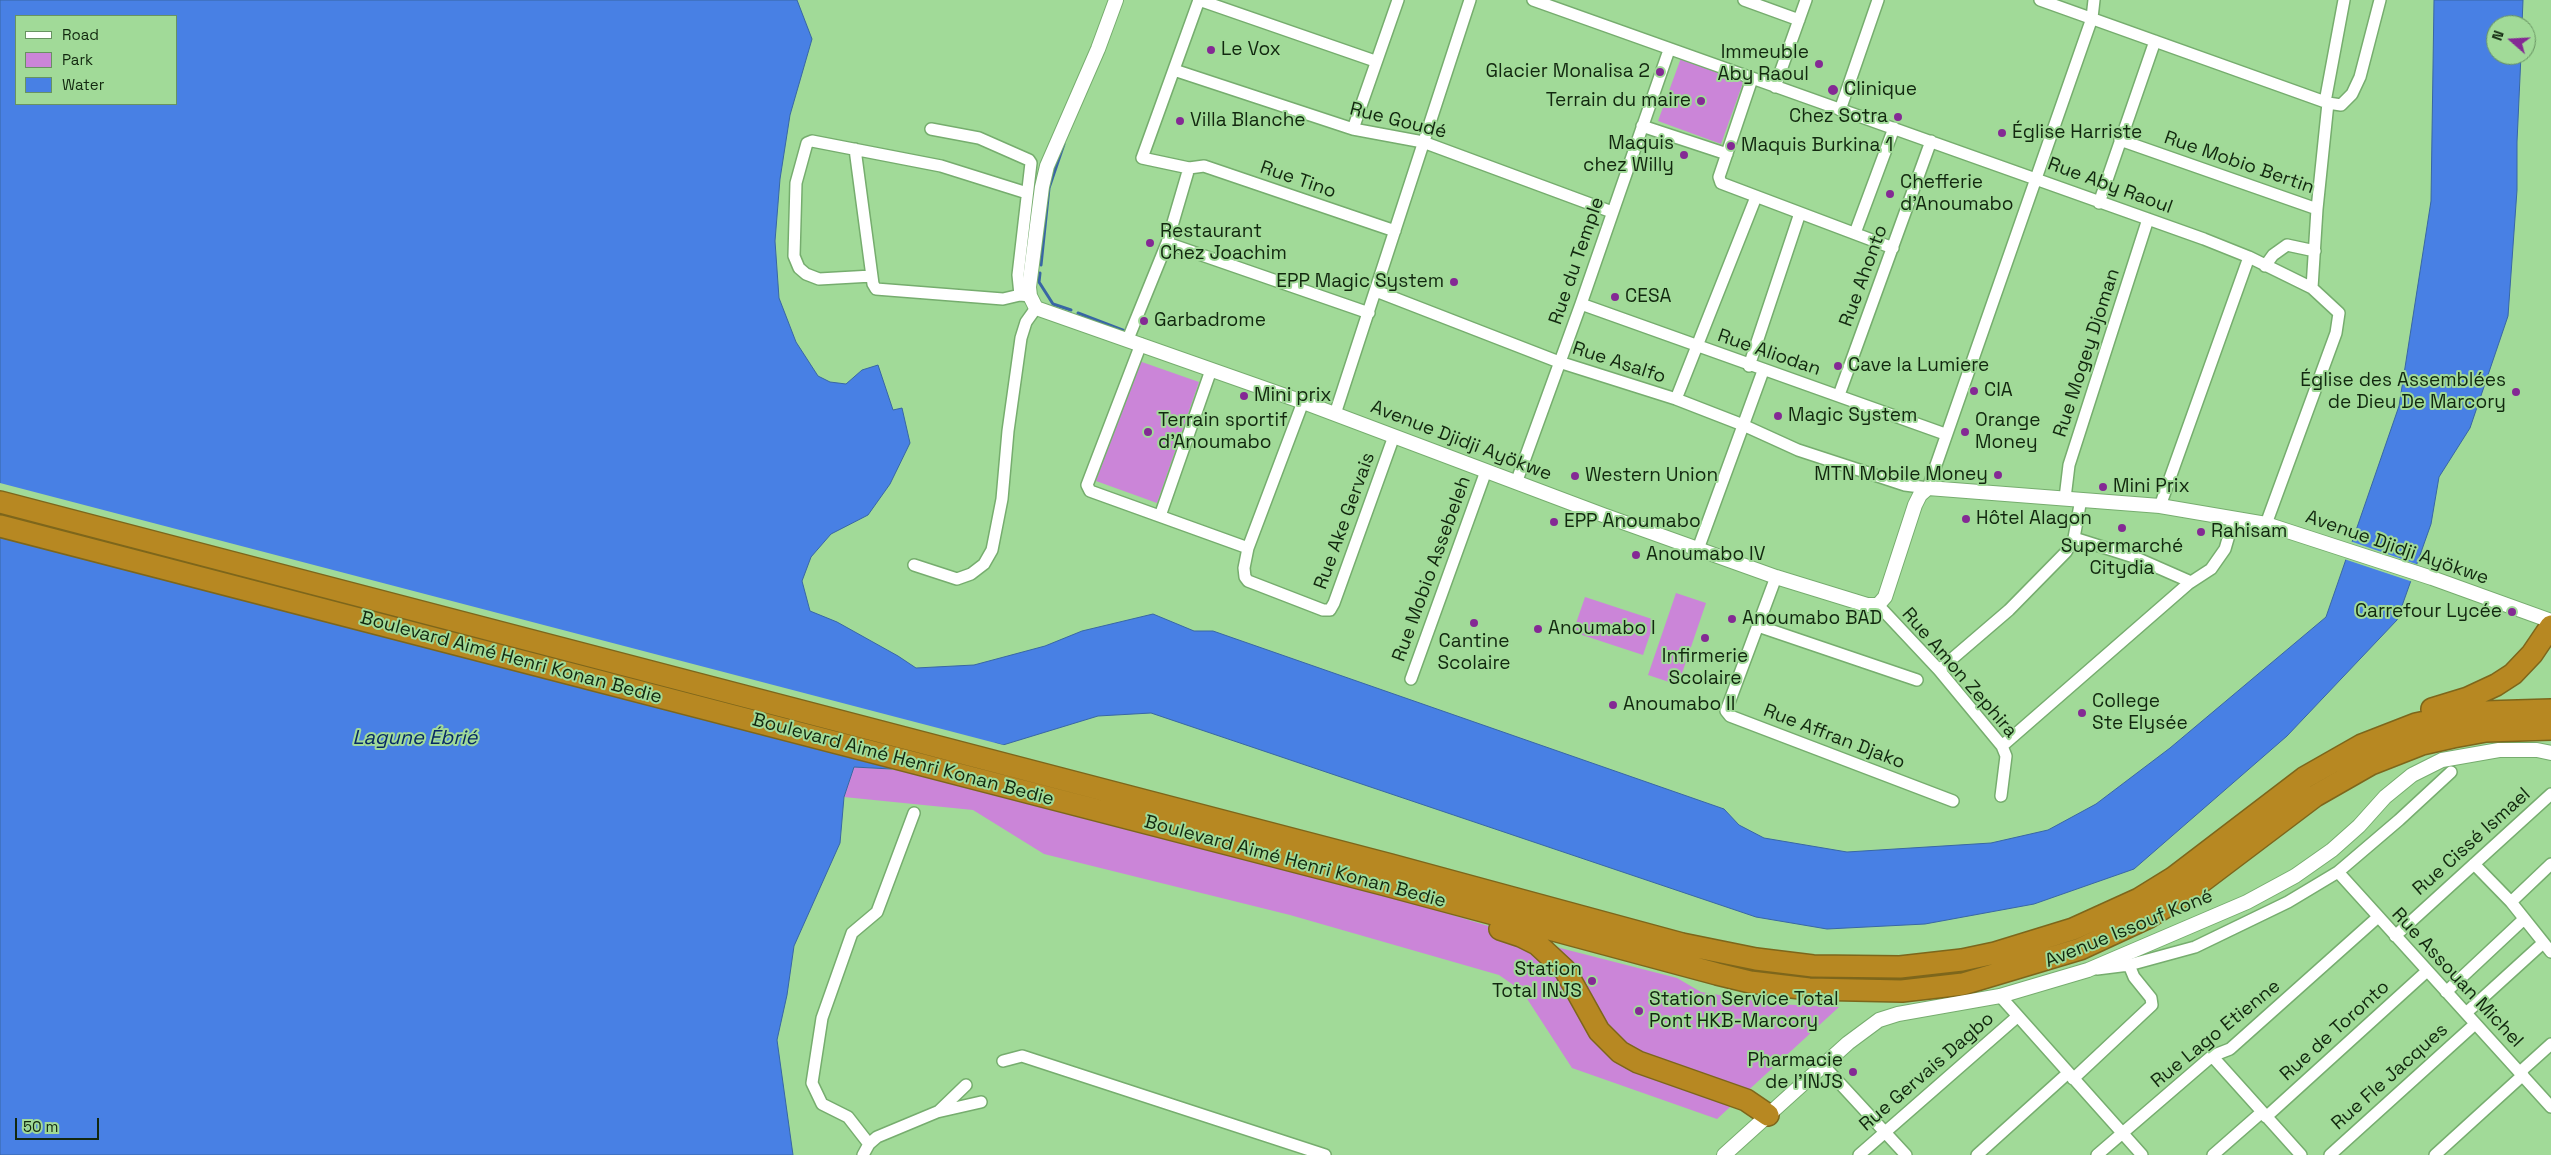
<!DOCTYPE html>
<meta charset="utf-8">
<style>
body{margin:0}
#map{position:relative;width:2551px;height:1155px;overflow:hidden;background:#a1da98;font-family:"Space Grotesk",sans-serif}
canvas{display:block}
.legend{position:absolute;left:15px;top:15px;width:162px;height:90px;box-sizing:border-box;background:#a1da98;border:1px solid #689361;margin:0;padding:6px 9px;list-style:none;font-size:15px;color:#12280f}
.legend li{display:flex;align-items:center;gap:10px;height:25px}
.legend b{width:25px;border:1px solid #689361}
.north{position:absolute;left:2486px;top:15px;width:50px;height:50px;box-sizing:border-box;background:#a1da98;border:1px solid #689361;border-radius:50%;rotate:289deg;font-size:14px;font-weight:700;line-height:20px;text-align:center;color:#12280f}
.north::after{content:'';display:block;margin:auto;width:18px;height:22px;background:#842994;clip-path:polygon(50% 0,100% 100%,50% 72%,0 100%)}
.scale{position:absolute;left:15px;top:1118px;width:84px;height:22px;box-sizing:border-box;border:2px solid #12280f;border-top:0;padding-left:6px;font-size:15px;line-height:18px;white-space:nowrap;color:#12280f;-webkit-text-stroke:4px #a1da98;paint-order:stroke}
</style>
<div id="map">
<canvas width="2551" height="1155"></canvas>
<ul class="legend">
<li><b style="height:6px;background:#fff"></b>Road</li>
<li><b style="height:14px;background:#cb85d8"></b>Park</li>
<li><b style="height:14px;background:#4880e4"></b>Water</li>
</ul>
<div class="north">N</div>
<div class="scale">50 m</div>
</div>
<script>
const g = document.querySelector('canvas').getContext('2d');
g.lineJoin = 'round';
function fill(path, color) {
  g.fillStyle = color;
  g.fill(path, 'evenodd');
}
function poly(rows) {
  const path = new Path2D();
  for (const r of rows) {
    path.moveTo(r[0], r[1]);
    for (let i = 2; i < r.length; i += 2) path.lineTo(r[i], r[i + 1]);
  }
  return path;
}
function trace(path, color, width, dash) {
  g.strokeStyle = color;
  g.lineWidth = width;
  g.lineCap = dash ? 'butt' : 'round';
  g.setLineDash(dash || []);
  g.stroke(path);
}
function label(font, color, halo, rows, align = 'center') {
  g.font = font + ' "Space Grotesk",sans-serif';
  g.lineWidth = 4;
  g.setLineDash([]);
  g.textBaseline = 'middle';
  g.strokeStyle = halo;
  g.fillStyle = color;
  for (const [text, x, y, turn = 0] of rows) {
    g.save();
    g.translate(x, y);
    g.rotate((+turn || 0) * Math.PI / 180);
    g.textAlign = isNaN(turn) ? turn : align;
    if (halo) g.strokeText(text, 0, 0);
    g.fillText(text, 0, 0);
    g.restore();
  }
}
const green = poly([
 [1681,58,1744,80,1721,144,1658,121],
 [1139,361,1199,382,1157,503,1096,481],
 [1676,593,1706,603,1678,685,1648,675],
 [1585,597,1655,620,1643,655,1573,632],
 [854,767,898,770,1384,894,1560,948,1677,978,1701,992,1774,1004,1839,1007,1717,1119,1572,1068,1522,991,1499,975,1290,915,1044,854,973,810,844,797]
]);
const water = poly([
 [0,0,797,0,812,39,790,115,780,179,775,241,779,298,796,342,818,376,830,382,846,384,862,370,878,365,893,410,902,408,910,443,890,484,868,515,831,534,811,557,802,581,810,611,837,622,898,656,916,668,974,665,1045,646,1082,631,1153,614,1194,631,1213,631,1724,809,1739,825,1764,838,1847,852,1991,843,2048,830,2096,804,2170,748,2326,617,2399,406,2431,201,2434,0,2523,0,2522,25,2496,25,2496,55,2521,55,2517,142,2517,190,2508,316,2470,428,2439,477,2431,524,2397,620,2287,736,2134,869,2034,904,1925,924,1827,929,1756,917,1151,713,1098,716,1003,745,996,743,891,769,854,767,844,797,840,843,794,946,787,995,777,1040,793,1155,0,1155,0,0],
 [16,16,176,16,176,104,16,104,16,16]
]);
const pier = poly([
 [0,483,1007,746,996,746,899,770,0,536],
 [2350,541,2419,565,2413,582,2344,559]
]);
const stream = poly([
 [1041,265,1049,188,1064,144],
 [1040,273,1039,282,1053,304,1071,310],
 [1078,313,1125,331]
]);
const minor = poly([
 [1533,0,2204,239,2249,257,2312,288,2339,313,2336,333,2266,524],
 [1744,0,1799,20],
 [2040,0,2328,103,2341,105,2352,94,2360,77,2380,0],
 [1174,70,1353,129,1423,142,1612,212],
 [1752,79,1719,177,1721,183,1893,248],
 [1775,87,1806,0],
 [2325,102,2344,0],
 [1840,110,1878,0],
 [1642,126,1727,154],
 [931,129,979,138,1029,160,1031,163,1018,275,1020,295],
 [1353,129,1398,0],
 [2120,140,2317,209],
 [855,149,873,284,876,289,1003,299,1020,295,1030,296],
 [1189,168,1204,166,1395,231],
 [2099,203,2155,41],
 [1855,233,1894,128],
 [1167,243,1369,313],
 [2265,266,2273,255,2287,245,2315,251],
 [872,276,819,279,806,274,799,268,794,256,796,183,807,143,812,141,941,166,1027,193],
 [2312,288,2317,209,2328,103],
 [1376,291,1559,362,1676,399,1756,197],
 [1581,304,1945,434],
 [1128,339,1167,243,1189,168,1142,158,1199,0,1375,61],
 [1141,344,1087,485,1090,491,1248,548],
 [1749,366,1800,213],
 [1839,395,1931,141],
 [1676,399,1743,425,1798,450,1905,485,1928,488,2092,18,2094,0],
 [1303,402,1248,548,1244,568,1245,577,1248,581,1323,610,1330,610,1334,603,1394,436],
 [1335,414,1470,0],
 [1516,483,1581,304,1669,50],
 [2065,498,2069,465,2148,219],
 [2160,506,2249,257],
 [1160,516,1211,370],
 [2074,538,2134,557,2191,582],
 [1698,549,1763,371],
 [914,565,957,579,971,574,984,564,992,550,1002,499,1008,431,1021,338,1026,322,1036,308],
 [1776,577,1726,711,1730,716,1953,801],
 [1878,605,1939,670,2002,746,2006,756,2001,796],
 [1758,626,1917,680],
 [1939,670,2009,610,2066,552,2074,538,2081,499],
 [1411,679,1486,471],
 [2002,746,2188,584,2211,569,2225,549,2234,518],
 [2474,864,2511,902,2551,952],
 [2338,872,2551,1107],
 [2511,902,2551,864],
 [2395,936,2551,794],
 [2097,969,2129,965,2195,947,2288,902,2338,872,2399,820,2451,772],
 [2446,992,2524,919],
 [2000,996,2142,1155],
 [2466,1013,2543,943],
 [2212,1056,2301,1155],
 [1003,1061,1022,1056,1325,1155],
 [1823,1065,1906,1155],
 [2520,1072,2551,1044],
 [2073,1079,2152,1005,2151,998,2134,977,2129,965],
 [939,1111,966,1085],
 [2266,1117,2427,971],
 [869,1144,848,1117,822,1104,812,1083,822,1018,852,933,877,912,914,813],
 [863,1155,869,1144,877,1137,937,1112,981,1102],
 [1859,1155,2018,1016],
 [1977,1155,2068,1073],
 [2097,1155,2212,1056,2230,1049,2378,917],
 [2213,1155,2262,1112],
 [2330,1155,2475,1024],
 [2435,1155,2523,1075]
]);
const tertiary = poly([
 [1116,0,1098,49,1047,166,1042,187,1029,287,1030,296,1036,308,1303,402,1603,515,1776,577,1867,605,1878,605,1885,597,1915,505,1920,495,1928,488,2160,506,2266,524,2432,578,2551,621],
 [1724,1155,1848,1043,1879,1020,1898,1014,2000,996,2088,970,2247,902,2295,876,2332,850,2359,826,2385,797,2412,775,2442,760,2499,750,2537,750,2551,753]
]);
const motorway = poly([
 [0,502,1391,865,1682,944,1756,959,1813,966,1900,967,1962,960,1995,953,2073,929,2139,899,2173,878,2304,778,2362,745,2416,724,2449,717,2485,712,2551,710],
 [0,526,1386,885,1717,974,1750,982,1809,989,1902,991,1963,984,2080,949,2149,917,2184,895,2315,796,2371,764,2422,744,2453,737,2486,731,2551,729],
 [2432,709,2468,698,2496,685,2513,674,2532,654,2551,626],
 [1500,929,1521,936,1537,944,1565,970,1599,1031,1620,1052,1638,1062,1746,1100,1768,1115]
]);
const markers = [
 [1211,50,5,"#842994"],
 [1819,64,5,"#842994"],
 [1660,72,5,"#842994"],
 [1833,90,6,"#842994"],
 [1701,101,5,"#842994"],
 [1898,117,5,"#842994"],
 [1180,121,5,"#842994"],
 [2002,133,5,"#842994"],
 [1731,146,5,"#842994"],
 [1684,155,5,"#842994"],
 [1890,194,5,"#842994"],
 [1150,243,5,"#842994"],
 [1454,282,5,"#842994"],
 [1615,297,5,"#842994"],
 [1144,321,5,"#842994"],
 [1838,366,5,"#842994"],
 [1974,391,5,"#842994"],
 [2516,392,5,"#842994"],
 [1244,396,5,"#842994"],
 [1778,416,5,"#842994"],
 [1148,432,5,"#842994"],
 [1965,432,5,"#842994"],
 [1998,475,5,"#842994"],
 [1575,476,5,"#842994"],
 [2103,487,5,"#842994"],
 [1966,519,5,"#842994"],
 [1554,522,5,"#842994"],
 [2122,528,5,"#842994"],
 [2201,532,5,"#842994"],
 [1636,555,5,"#842994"],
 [2512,612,5,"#842994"],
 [1732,619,5,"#842994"],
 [1474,623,5,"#842994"],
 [1538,629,5,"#842994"],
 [1705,638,5,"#842994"],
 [1613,705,5,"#842994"],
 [2082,713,5,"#842994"],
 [1592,981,5,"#842994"],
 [1639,1011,5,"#842994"],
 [1853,1072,5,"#842994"]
];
const poiNames = [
 ["Le Vox",1221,50],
 ["Immeuble",1809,53,"right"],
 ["Aby Raoul",1809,75,"right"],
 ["Glacier Monalisa 2",1650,72,"right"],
 ["Clinique",1844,90],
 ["Terrain du maire",1691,101,"right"],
 ["Chez Sotra",1888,117,"right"],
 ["Villa Blanche",1190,121],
 ["Église Harriste",2012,133],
 ["Maquis",1674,144,"right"],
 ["chez Willy",1674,166,"right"],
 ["Maquis Burkina 1",1741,146],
 ["Chefferie",1900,183],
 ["d'Anoumabo",1900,205],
 ["Restaurant",1160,232],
 ["Chez Joachim",1160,254],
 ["EPP Magic System",1444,282,"right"],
 ["CESA",1625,297],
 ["Garbadrome",1154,321],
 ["Cave la Lumiere",1848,366],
 ["Église des Assemblées",2506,381,"right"],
 ["de Dieu De Marcory",2506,403,"right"],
 ["CIA",1984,391],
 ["Mini prix",1254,396],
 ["Magic System",1788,416],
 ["Terrain sportif",1158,421],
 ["d'Anoumabo",1158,443],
 ["Orange",1975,421],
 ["Money",1975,443],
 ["MTN Mobile Money",1988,475,"right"],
 ["Western Union",1585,476],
 ["Mini Prix",2113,487],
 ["Hôtel Alagon",1976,519],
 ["EPP Anoumabo",1564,522],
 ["Rahisam",2211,532],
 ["Supermarché",2122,547,"center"],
 ["Citydia",2122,569,"center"],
 ["Anoumabo IV",1646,555],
 ["Carrefour Lycée",2502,612,"right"],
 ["Anoumabo BAD",1742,619],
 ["Anoumabo I",1548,629],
 ["Cantine",1474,642,"center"],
 ["Scolaire",1474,664,"center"],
 ["Infirmerie",1705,657,"center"],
 ["Scolaire",1705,679,"center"],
 ["College",2092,702],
 ["Ste Elysée",2092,724],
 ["Anoumabo II",1623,705],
 ["Station",1582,970,"right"],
 ["Total INJS",1582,992,"right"],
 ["Station Service Total",1649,1000],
 ["Pont HKB-Marcory",1649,1022],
 ["Pharmacie",1843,1061,"right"],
 ["de l'INJS",1843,1083,"right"]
];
const streetNames = [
 ["Rue Goudé",1398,121,14],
 ["Rue Mobio Bertin",2239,163,19],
 ["Rue Tino",1298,180,19],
 ["Rue Aby Raoul",2110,186,20],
 ["Rue du Temple",1577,261,-71],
 ["Rue Ahonto",1864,276,-70],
 ["Rue Aliodan",1769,353,19],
 ["Rue Mogey Djoman",2087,353,-72],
 ["Rue Asalfo",1619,363,18],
 ["Avenue Djidji Ayökwe",1461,441,21],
 ["Rue Ake Gervais",1345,521,-70],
 ["Avenue Djidji Ayökwe",2397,548,19],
 ["Rue Mobio Assebeleh",1432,569,-70],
 ["Boulevard Aimé Henri Konan Bedie",511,658,15],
 ["Rue Amon Zephira",1959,673,49],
 ["Rue Affran Djako",1834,737,21],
 ["Boulevard Aimé Henri Konan Bedie",903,760,15],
 ["Rue Cissé Ismael",2472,842,-42],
 ["Boulevard Aimé Henri Konan Bedie",1295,862,15],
 ["Avenue Issouf Koné",2129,929,-22],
 ["Rue Assouan Michel",2457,978,47],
 ["Rue de Toronto",2335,1031,-42],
 ["Rue Lago Etienne",2216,1034,-39],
 ["Rue Gervais Dagbo",1927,1072,-41],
 ["Rue Fle Jacques",2390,1077,-42]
];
const waterNames = [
 ["Lagune Ébrié",415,739]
];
fill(green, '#cb85d8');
fill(water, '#4880e4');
trace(water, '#3866a4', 1);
fill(pier, '#a1da98');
trace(stream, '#3866a4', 3);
trace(minor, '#76ad6e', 14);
trace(tertiary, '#76ad6e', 16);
trace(motorway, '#7d661b', 24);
trace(minor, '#fff', 11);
trace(tertiary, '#fff', 14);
trace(motorway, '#b78822', 21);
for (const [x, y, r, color] of markers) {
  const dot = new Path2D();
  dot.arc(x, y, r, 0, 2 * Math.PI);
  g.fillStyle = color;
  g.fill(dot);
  trace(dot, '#a1da98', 2);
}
label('19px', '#12280f', '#a1da98', poiNames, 'left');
label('19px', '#12280f', '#a1da98', streetNames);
label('italic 20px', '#062865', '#a1da98', waterNames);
</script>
